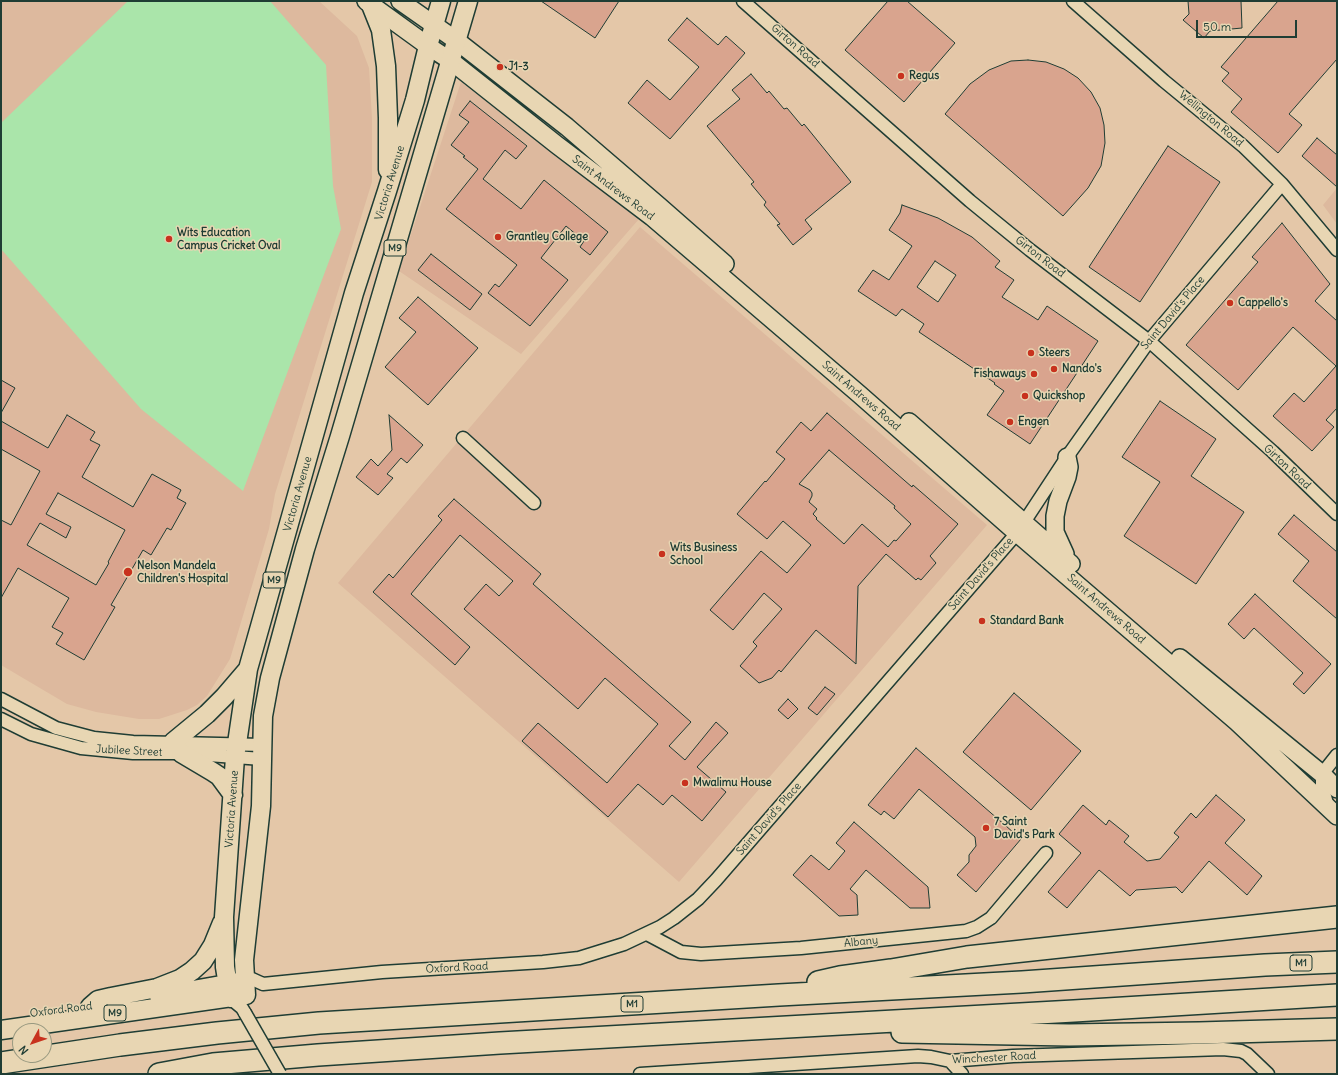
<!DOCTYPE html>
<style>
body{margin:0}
#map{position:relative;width:1338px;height:1075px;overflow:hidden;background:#e4c7a8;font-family:Delius,sans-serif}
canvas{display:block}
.frame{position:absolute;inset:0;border:2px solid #1f3d34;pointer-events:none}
.north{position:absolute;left:12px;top:1023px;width:40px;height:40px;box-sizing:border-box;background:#e8d6b3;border:1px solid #989980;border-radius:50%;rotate:230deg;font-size:11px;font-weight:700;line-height:16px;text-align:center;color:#1f3d34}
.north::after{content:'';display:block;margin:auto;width:14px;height:18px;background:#c8321e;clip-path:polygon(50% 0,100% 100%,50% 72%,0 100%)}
.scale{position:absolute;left:1196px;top:20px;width:101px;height:18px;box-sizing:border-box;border:2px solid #1f3d34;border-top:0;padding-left:5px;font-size:12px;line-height:14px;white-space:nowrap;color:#1f3d34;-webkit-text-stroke:3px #e8d6b3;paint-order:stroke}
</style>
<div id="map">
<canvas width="1338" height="1075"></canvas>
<div class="frame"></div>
<div class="north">N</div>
<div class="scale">50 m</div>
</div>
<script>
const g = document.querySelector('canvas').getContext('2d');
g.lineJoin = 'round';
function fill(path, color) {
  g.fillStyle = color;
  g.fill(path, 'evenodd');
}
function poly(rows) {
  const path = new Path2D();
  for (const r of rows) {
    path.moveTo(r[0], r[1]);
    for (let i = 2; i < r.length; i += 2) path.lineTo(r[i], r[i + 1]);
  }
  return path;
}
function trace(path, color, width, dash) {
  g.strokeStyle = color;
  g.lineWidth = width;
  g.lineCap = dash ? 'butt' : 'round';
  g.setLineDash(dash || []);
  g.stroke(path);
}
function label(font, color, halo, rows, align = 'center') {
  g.font = font + ' Delius,sans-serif';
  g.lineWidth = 3;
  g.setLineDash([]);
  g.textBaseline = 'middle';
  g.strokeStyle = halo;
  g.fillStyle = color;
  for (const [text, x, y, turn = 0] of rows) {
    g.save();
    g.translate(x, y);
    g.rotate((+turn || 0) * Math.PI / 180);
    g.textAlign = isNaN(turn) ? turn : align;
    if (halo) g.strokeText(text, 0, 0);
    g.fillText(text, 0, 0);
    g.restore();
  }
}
const built = poly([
 [1,1,319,1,357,36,369,68,372,118,372,182,275,494,269,529,230,659,207,696,197,705,187,710,159,719,139,719,96,712,67,704,1,665],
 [461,82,639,219,521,354,399,271],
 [1337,188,1337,224,1323,205],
 [640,227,987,525,679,882,338,583]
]);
const green = poly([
 [128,1,270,1,326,65,333,186,341,229,243,491,141,409,1,249,1,123]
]);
const building = poly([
 [541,1,619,1,595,38,541,1],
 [888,1,907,1,955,43,904,102,845,50,888,1],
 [1188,1,1241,1,1242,28,1210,31,1204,38,1183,20,1189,14,1188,1],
 [1278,1,1337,1,1337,59,1289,114,1302,125,1278,153,1231,112,1242,99,1222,81,1229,73,1221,67,1278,1],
 [687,18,718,45,726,36,745,53,670,139,628,103,647,80,670,100,699,67,668,40,687,18],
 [1028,60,1046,62,1064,69,1078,78,1091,92,1100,108,1104,125,1105,143,1101,166,1088,188,1063,216,945,114,970,84,989,70,1011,61,1028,60],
 [751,74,767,93,769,91,784,109,787,108,802,126,804,124,851,182,805,220,812,229,793,245,777,225,780,224,764,205,766,202,751,184,754,182,707,126,740,99,732,90,751,74],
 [470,101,527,146,516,159,505,150,483,179,521,209,544,180,608,232,590,255,580,247,584,241,566,226,541,258,568,280,530,326,488,293,495,284,499,287,517,265,446,209,478,169,463,157,465,156,451,145,469,122,459,115,470,101],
 [1317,138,1337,155,1337,187,1302,156,1317,138],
 [1168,146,1220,182,1140,302,1089,267,1168,146],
 [902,205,938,218,972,237,1000,261,995,267,1014,280,1002,297,1038,320,1047,306,1098,341,1030,444,987,415,1004,391,994,384,995,383,919,332,924,324,902,309,896,316,858,291,873,270,889,280,912,246,889,230,900,213,902,205],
 [935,261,956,275,938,302,917,287,935,261],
 [1282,223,1330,284,1315,301,1337,321,1337,408,1326,420,1334,427,1312,451,1273,416,1294,393,1304,402,1336,366,1293,327,1238,390,1186,345,1258,262,1252,257,1282,223],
 [431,254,482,294,470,310,418,270,431,254],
 [418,297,478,348,428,405,385,367,416,332,399,318,418,297],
 [1,380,15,388,1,413,1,380],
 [1160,401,1216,439,1191,476,1244,512,1196,584,1124,536,1160,482,1122,457,1160,401],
 [827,413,912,487,913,485,958,524,930,556,936,563,921,580,918,578,916,580,886,554,858,586,856,664,816,630,781,672,779,670,772,678,759,683,740,666,757,646,753,642,782,609,764,593,733,630,710,610,761,551,787,573,811,545,783,521,767,539,737,514,765,481,766,482,785,459,776,452,801,422,811,431,827,413],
 [829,450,895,506,894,508,911,524,896,541,894,540,888,547,862,524,844,544,816,519,817,518,813,514,817,509,809,502,812,496,812,493,810,490,799,484,829,450],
 [67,415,95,432,90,440,100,445,82,477,133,507,152,474,181,490,177,498,186,503,171,530,167,528,151,555,143,550,111,605,115,607,84,660,56,644,63,633,52,627,69,598,18,568,1,598,1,520,11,525,40,471,1,449,1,421,48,448,67,415],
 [58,493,125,530,108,562,109,563,96,585,27,545,40,523,66,538,71,527,46,514,58,493],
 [389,415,423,445,407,463,401,458,387,474,393,478,378,495,356,477,371,459,378,466,392,450,389,415],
 [454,499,541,574,533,584,691,722,669,746,685,760,716,722,728,733,697,767,726,792,702,821,672,795,663,805,638,784,608,817,522,741,538,723,607,783,658,724,605,678,578,709,464,609,486,584,499,596,513,581,460,535,411,594,470,647,455,665,373,592,389,574,393,578,442,520,438,516,454,499],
 [1294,515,1337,552,1337,619,1293,581,1309,561,1278,534,1294,515],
 [1255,594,1331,664,1304,694,1293,684,1303,673,1254,628,1244,639,1228,624,1255,594],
 [825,687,835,694,817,715,808,708,825,687],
 [1014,693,1081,751,1031,810,963,752,1014,693],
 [788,699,798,709,788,719,778,710,788,699],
 [916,748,1021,839,976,892,957,875,969,862,969,855,976,846,975,837,919,789,894,819,884,811,881,815,868,805,916,748],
 [1216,795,1245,820,1225,843,1262,876,1247,895,1209,861,1182,893,1176,887,1136,890,1130,896,1099,870,1067,908,1048,892,1081,853,1059,834,1083,805,1106,825,1109,820,1129,836,1124,842,1147,861,1160,859,1179,837,1174,833,1191,813,1196,818,1216,795],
 [854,822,928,887,930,908,910,908,866,870,850,889,857,895,858,915,839,916,793,875,811,855,829,870,845,851,836,843,854,822]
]);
const street = poly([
 [743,1,970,201,1030,250,1149,341,1273,452,1337,514],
 [1073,1,1164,81,1243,146,1282,184,1337,250],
 [463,438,534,503],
 [1,699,56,728,94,738,133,742,263,745],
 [1,719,31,734,81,748,133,753,181,753,262,759],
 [1328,807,1322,786,1322,774,1337,755],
 [647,934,681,952,701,954,801,948,966,931,977,927,991,918,1046,853],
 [245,981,252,979,263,984,382,972,543,962,579,958,624,944,660,927,674,918,698,899,716,880,1017,533,1067,457,1149,341,1282,184],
 [230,998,242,1008,245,1013],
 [950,1061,962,1074],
 [640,1074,918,1056,931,1057,950,1061,1013,1056,1223,1049,1241,1051,1247,1054,1268,1074]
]);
const secondary = poly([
 [366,1,428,46,451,61,557,145,652,217,859,394,1017,533,1237,722,1337,816],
 [400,1,457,41,567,127,659,206,725,264],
 [909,422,1071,564],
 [1065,554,1055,532,1055,516,1058,501,1067,477,1069,467,1067,457],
 [1180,658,1322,774,1337,789]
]);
const primary = poly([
 [371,5,381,30,386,66,388,118,388,170],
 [173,742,207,714,224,697,248,669],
 [181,753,213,772,219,776,233,795],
 [159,996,238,982],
 [230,998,225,967,224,917,235,757,248,669,354,293,387,191,415,100,428,46,441,1],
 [90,1007,98,1000,111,997,157,988,180,979,192,971,203,961,213,945,222,923],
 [1,1030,246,995,244,960,261,806,263,716,270,678,305,549,340,436,468,1]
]);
const highway = poly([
 [818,982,840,977,891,970,967,957,1337,917],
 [902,1032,1069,1035,1199,1033,1337,1029],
 [1,1063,120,1045,217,1033,319,1023,779,995,1022,982,1265,965,1337,962],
 [159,1074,213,1064,318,1055,500,1043,1074,1011,1337,995]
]);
const streetBridge = poly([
 [245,1013,280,1074]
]);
const markers = [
 [500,67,4,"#c8321e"],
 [901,76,4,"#c8321e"],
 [498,237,4,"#c8321e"],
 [169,239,4,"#c8321e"],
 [1230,303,4,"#c8321e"],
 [1031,353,4,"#c8321e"],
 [1054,369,4,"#c8321e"],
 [1034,374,4,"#c8321e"],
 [1025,396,4,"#c8321e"],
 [1010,422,4,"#c8321e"],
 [662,554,4,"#c8321e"],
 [128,572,5,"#c8321e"],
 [982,621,4,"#c8321e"],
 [685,783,4,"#c8321e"],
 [986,828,4,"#c8321e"]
];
const shields = [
 [395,248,22],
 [274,580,22],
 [1301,963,22],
 [632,1004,22],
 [115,1013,22]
];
const shieldNames = [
 ["M9",395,248],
 ["M9",274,580],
 ["M1",1301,963],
 ["M1",632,1004],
 ["M9",115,1013]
];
const streetNames = [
 ["Girton Road",795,46,41],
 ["Wellington Road",1211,119,40],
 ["Victoria Avenue",390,183,-73],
 ["Saint Andrews Road",613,188,37],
 ["Girton Road",1040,257,38],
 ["Saint David's Place",1173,313,-50],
 ["Saint Andrews Road",861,396,41],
 ["Girton Road",1287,467,43],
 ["Victoria Avenue",298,494,-74],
 ["Saint David's Place",981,574,-49],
 ["Saint Andrews Road",1106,609,41],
 ["Jubilee Street",129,751,3],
 ["Victoria Avenue",232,809,-86],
 ["Saint David's Place",769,819,-49],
 ["Albany",861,942,-6],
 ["Oxford Road",457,968,-3],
 ["Oxford Road",61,1010,-7],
 ["Winchester Road",994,1058,-3]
];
const poiNames = [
 ["J1-3",508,67],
 ["Regus",909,76],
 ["Wits Education",177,233],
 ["Campus Cricket Oval",177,246],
 ["Grantley College",506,237],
 ["Cappello's",1238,303],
 ["Steers",1039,353],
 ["Nando's",1062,369],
 ["Fishaways",1026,374,"right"],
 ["Quickshop",1033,396],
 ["Engen",1018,422],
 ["Wits Business",670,548],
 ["School",670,561],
 ["Nelson Mandela",137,566],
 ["Children's Hospital",137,579],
 ["Standard Bank",990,621],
 ["Mwalimu House",693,783],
 ["7 Saint",994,822],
 ["David's Park",994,835]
];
fill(built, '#ddb99e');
fill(green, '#aae5aa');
fill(building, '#d9a48e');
trace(building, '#1f3d34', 1);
trace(street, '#1f3d34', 15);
trace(secondary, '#1f3d34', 20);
trace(primary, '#1f3d34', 21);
trace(highway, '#1f3d34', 24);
trace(street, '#e8d6b3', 12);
trace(secondary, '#e8d6b3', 17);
trace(primary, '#e8d6b3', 18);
trace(highway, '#e8d6b3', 21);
trace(streetBridge, '#1f3d34', 15, []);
trace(streetBridge, '#e8d6b3', 12);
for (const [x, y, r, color] of markers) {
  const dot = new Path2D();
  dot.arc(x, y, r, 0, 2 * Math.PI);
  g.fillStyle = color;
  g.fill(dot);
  trace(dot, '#e8d6b3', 1.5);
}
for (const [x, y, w] of shields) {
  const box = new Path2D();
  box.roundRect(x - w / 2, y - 8, w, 16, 3);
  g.fillStyle = '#e8d6b3';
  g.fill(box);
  trace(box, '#1f3d34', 1);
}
label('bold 10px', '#1f3d34', null, shieldNames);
label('11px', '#1f3d34', '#e8d6b3', streetNames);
label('bold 11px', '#1f3d34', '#e8d6b3', poiNames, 'left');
</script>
